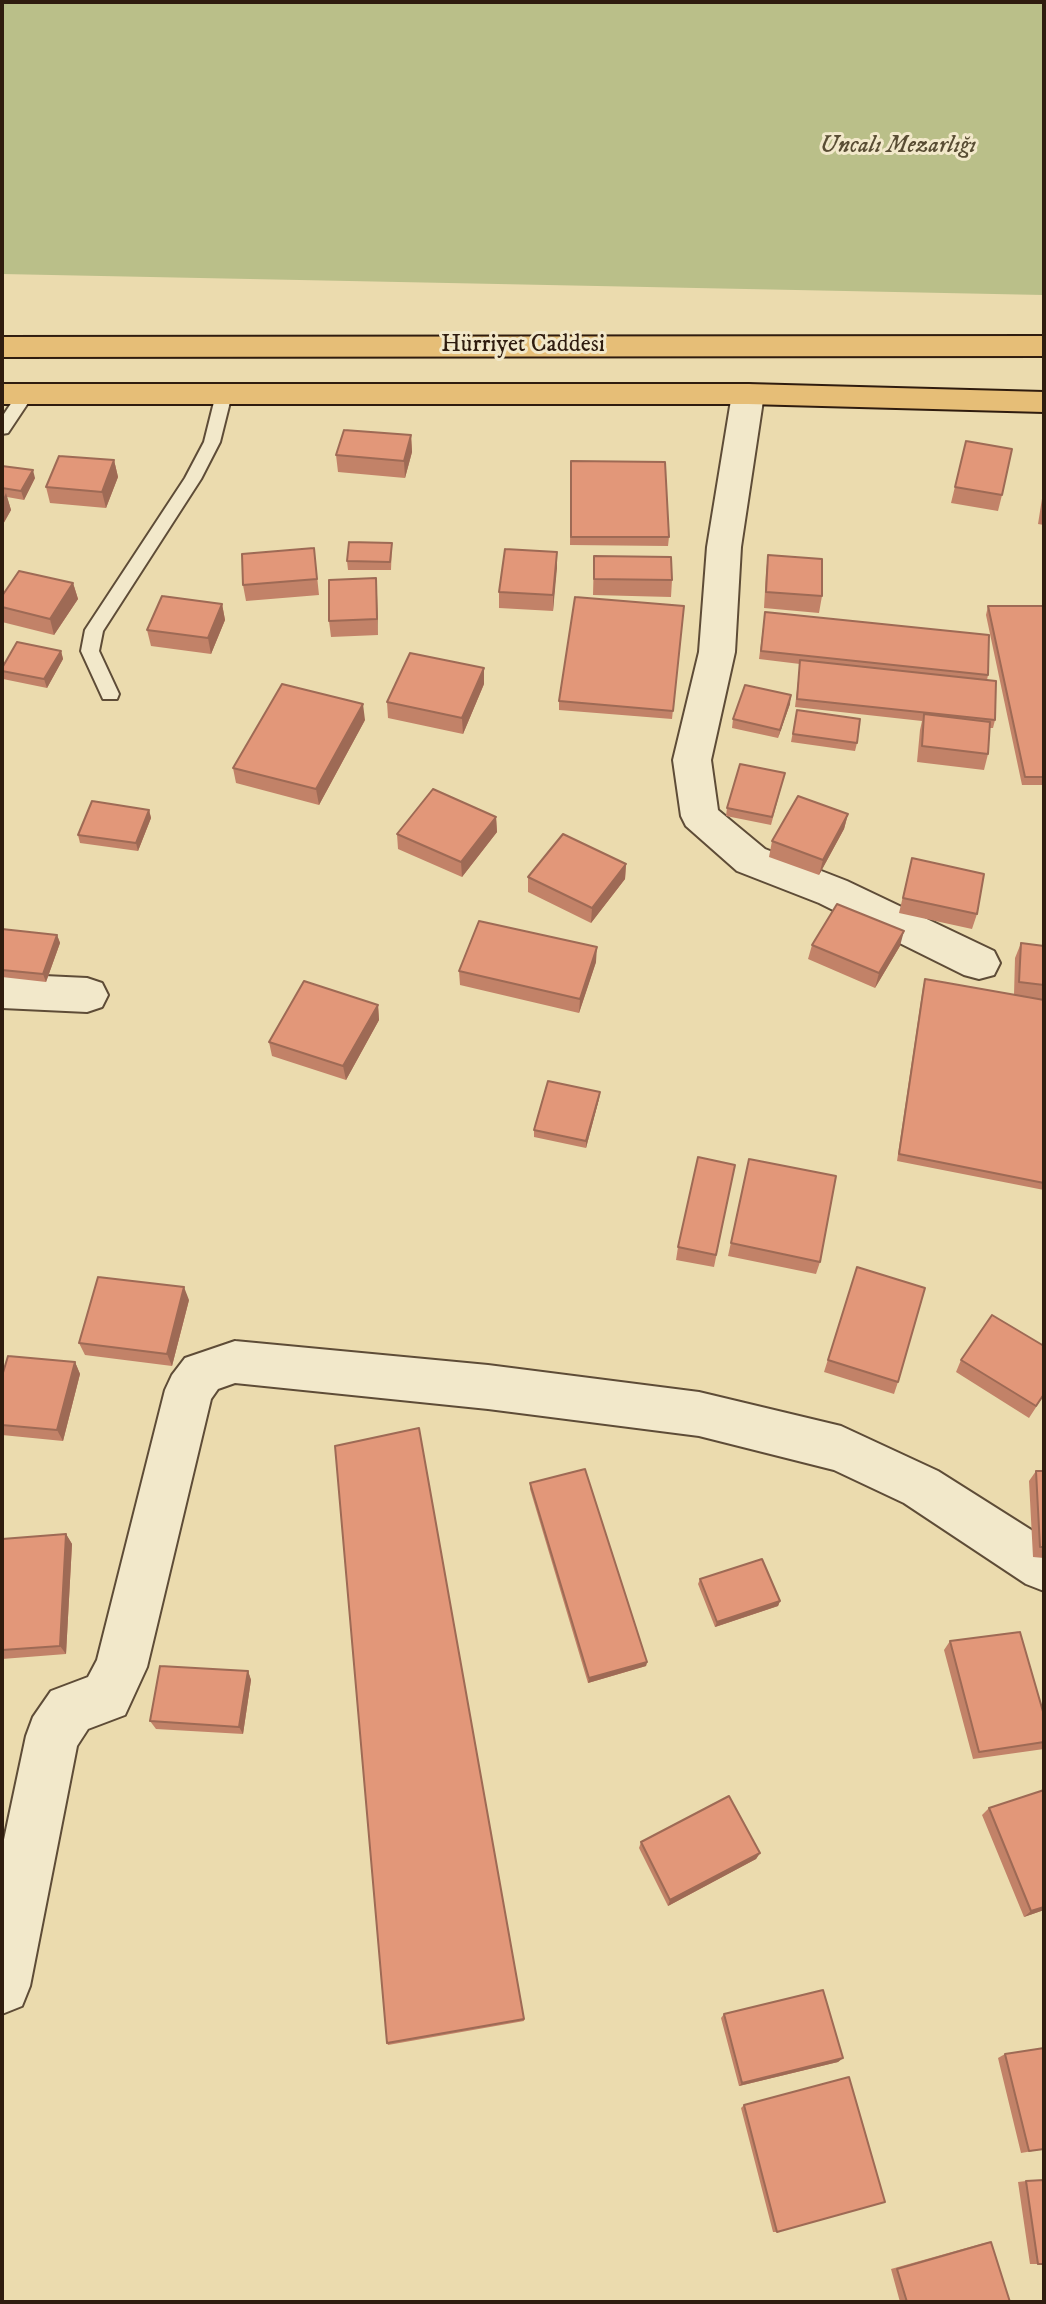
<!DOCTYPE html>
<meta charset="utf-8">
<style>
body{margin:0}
#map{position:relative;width:1046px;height:2304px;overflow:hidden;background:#ebdbae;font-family:"IM FELL DW Pica",serif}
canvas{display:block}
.frame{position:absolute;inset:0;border:4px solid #2f1c0f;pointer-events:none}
</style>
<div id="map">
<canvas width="1046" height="2304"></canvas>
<div class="frame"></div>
</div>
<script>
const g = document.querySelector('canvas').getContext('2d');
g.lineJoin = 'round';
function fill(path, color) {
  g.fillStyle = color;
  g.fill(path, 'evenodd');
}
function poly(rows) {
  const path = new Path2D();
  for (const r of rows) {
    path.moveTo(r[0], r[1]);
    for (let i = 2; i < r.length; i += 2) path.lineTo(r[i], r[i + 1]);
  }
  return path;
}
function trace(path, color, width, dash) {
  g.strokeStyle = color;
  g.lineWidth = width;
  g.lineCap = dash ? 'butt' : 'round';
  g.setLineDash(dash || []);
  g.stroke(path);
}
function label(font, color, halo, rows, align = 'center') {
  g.font = font + ' "IM FELL DW Pica",serif';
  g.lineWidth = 6;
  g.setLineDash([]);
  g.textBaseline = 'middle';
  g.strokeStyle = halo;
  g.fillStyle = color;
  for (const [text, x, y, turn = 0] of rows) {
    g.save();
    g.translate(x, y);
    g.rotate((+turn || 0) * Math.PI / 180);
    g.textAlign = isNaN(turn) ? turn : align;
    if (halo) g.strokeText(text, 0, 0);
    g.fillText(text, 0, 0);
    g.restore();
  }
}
const green = poly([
 [2,2,1044,2,1044,295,2,274]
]);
const lane = poly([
 [26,389,34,394,8,433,2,434,2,417,20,390,26,389],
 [224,389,232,394,220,442,201,479,103,631,99,651,119,694,117,699,103,699,81,651,85,630,185,478,204,442,216,394,224,389]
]);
const street = poly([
 [748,384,759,387,764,394,741,547,735,652,711,760,718,810,765,849,847,881,994,951,1000,963,994,975,979,979,964,975,819,903,737,871,686,826,681,816,673,760,699,652,707,547,732,394,737,387,748,384],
 [2,974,87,978,102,983,108,995,102,1007,87,1012,2,1008,2,974],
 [235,1341,488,1365,699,1392,841,1426,938,1471,1044,1538,1044,1591,1026,1584,904,1503,834,1470,699,1436,488,1409,235,1383,218,1389,211,1399,147,1667,125,1715,88,1729,77,1746,30,1986,22,2006,2,2014,2,1849,26,1736,33,1717,51,1691,88,1677,97,1660,165,1390,172,1375,185,1358,235,1341]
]);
const highway = poly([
 [1044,336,1044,356,2,357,2,337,1044,336],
 [2,384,748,384,1044,392,1044,412,748,404,2,404,2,384]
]);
const wall = poly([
 [411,435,412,452,405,478,338,472,336,455],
 [966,441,1002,495,998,511,951,503],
 [114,460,118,477,106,508,50,503,46,487],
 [571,461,669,537,668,546,570,545],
 [2,466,35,478,24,500,7,497,11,510,2,526],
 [1044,486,1044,525,1038,524],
 [392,543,391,570,348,570,347,561],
 [314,548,319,595,246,601,243,585],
 [557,552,553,611,499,608,499,592],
 [768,555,822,596,819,613,764,608,766,572],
 [594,556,672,580,671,597,593,595],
 [376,578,378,635,331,637,329,621],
 [73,583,78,599,54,635,2,622,2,596],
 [222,604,225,620,211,654,151,646,147,630],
 [684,606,672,719,559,710,559,701],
 [988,606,1044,606,1044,785,1022,785,986,615],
 [765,612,988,675,987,680,995,720,993,728,990,728,988,754,984,770,917,762,920,730,922,721,795,707,800,664,759,659],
 [61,651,63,659,47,688,3,679,2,671],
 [484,684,463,734,388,718,387,702],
 [790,704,778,738,732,728,733,719],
 [797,710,857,743,855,751,791,742],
 [365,720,319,805,236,783,233,768],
 [785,773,771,825,726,816,727,808],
 [149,810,151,818,138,851,80,843,78,835],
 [848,814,844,829,819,875,769,857,772,841],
 [496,817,497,832,462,877,398,849,397,834],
 [912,858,977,914,972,929,899,913],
 [626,864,625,879,591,923,528,892,528,877],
 [2,929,57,935,60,943,46,982,2,977],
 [1021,943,1044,946,1044,1190,897,1161,923,987,925,979,1014,995,1015,958],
 [812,945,900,946,875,988,808,959],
 [596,962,579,1013,460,985,459,971],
 [378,1005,379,1020,346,1080,272,1056,269,1042],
 [600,1092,599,1099,586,1148,534,1137,534,1130],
 [749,1159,820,1262,816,1274,728,1256],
 [735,1165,714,1267,676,1260,678,1247],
 [857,1267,898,1382,894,1394,824,1372],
 [189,1300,172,1366,85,1355,79,1343],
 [961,1360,1044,1395,1029,1418,956,1372],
 [75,1362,80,1374,63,1441,2,1435,2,1376],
 [419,1428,524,2021,388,2045,387,2043],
 [1036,1471,1044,1471,1044,1558,1033,1557,1029,1481],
 [530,1483,647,1662,646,1666,588,1683,530,1489],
 [66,1534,72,1544,66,1654,2,1659,2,1539],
 [700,1579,780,1601,778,1606,715,1627,698,1584],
 [950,1641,1044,1715,1044,1749,973,1759,944,1650],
 [248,1671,251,1680,243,1734,156,1729,150,1721],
 [1044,1790,1044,1910,1024,1917,982,1815,989,1808],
 [641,1842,760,1853,756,1859,668,1906,639,1848],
 [724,2014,843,2058,838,2062,739,2086,721,2018],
 [1044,2048,1044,2149,1021,2153,998,2058,1005,2054],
 [744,2105,777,2232,773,2232,741,2108],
 [1026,2181,1044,2264,1030,2264,1018,2182],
 [991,2242,1010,2302,900,2302,891,2269,984,2243]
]);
const shadedWall = poly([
 [411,435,412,452,405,478,404,461],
 [114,460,118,477,106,508,102,492],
 [33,470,35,478,24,500,21,491],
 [6,493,11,510,2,526,2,501],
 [557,552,557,568,553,611,553,595],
 [376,578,377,594,378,635,377,619],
 [73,583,78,599,54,635,50,619],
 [222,604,225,620,211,654,208,638],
 [61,651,63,659,47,688,44,679],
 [484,668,484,684,463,734,462,718],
 [791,695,790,704,778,738,780,730],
 [363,704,365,720,319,805,316,789],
 [149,810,151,818,138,851,136,843],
 [848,814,844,829,819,875,823,860],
 [496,817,497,832,462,877,461,862],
 [626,864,625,879,591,923,592,908],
 [904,931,900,946,875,988,879,973],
 [57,935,60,943,46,982,43,974],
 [597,947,596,962,579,1013,580,999],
 [378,1005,379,1020,346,1080,343,1066],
 [600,1092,599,1099,586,1148,586,1141],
 [184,1287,189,1300,172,1366,167,1354],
 [75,1362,80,1374,63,1441,57,1430],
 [66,1534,72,1544,66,1654,60,1646],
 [780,1601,778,1606,715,1627,717,1622],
 [647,1662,646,1666,588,1683,589,1678],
 [248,1671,251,1680,243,1734,239,1727],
 [760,1853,756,1859,668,1906,670,1900],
 [1044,1907,1044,1910,1024,1917,1031,1911],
 [843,2058,838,2062,739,2086,742,2083]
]);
const building = poly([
 [344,430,411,435,404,461,336,455,344,430],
 [966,441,1012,449,1002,495,955,487,966,441],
 [59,456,114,460,102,492,46,487,59,456],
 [571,461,665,462,669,537,571,537,571,461],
 [2,466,33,470,21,491,2,488,2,466],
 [349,542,392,543,390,562,347,561,349,542],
 [314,548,317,579,243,585,242,554,314,548],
 [505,549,557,552,553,595,499,592,505,549],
 [768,555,822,559,822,596,766,592,768,555],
 [594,556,671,557,672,580,594,579,594,556],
 [19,571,73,583,50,619,2,607,2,596,19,571],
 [376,578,377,619,329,621,329,580,376,578],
 [162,596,222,604,208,638,147,630,162,596],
 [575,597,684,606,673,711,559,701,575,597],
 [988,606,1044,606,1044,777,1025,777,988,606],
 [765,612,989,635,988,675,761,651,765,612],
 [17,642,61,651,44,679,2,671,2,668,17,642],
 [410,653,484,668,462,718,387,702,410,653],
 [800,660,996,681,995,720,797,699,800,660],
 [282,684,363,704,316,789,233,768,282,684],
 [745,685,791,695,780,730,733,719,745,685],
 [797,710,860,719,857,743,793,734,797,710],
 [924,714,990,722,988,754,922,746,924,714],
 [740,764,785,773,772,817,727,808,740,764],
 [433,789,496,817,461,862,397,834,433,789],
 [798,796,848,814,823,860,772,841,798,796],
 [92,801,149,810,136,843,78,835,92,801],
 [563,834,626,864,592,908,528,877,563,834],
 [912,858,984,874,977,914,903,898,912,858],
 [837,904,904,931,879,973,812,945,837,904],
 [479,921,597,947,580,999,459,971,479,921],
 [2,929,57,935,43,974,2,970,2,929],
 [1021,943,1044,946,1044,985,1019,982,1021,943],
 [925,979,1044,1000,1044,1183,899,1154,925,979],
 [304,981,378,1005,343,1066,269,1042,304,981],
 [548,1081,600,1092,586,1141,534,1130,548,1081],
 [698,1157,735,1165,716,1255,678,1247,698,1157],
 [749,1159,836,1176,820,1262,731,1243,749,1159],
 [857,1267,925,1288,898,1382,828,1360,857,1267],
 [98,1277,184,1287,167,1354,79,1343,98,1277],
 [992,1315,1044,1346,1044,1394,1036,1406,961,1360,992,1315],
 [8,1356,75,1362,57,1430,2,1425,2,1376,8,1356],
 [419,1428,524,2019,387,2043,335,1446,419,1428],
 [585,1469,647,1662,589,1678,530,1483,585,1469],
 [1036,1471,1044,1471,1044,1547,1040,1547,1036,1471],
 [66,1534,60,1646,2,1650,2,1539,66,1534],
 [762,1559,780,1601,717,1622,700,1579,762,1559],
 [1020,1632,1044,1715,1044,1742,979,1752,950,1641,1020,1632],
 [160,1666,248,1671,239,1727,150,1721,160,1666],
 [1044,1790,1044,1907,1031,1911,989,1808,1044,1790],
 [729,1796,760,1853,670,1900,641,1842,729,1796],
 [823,1990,843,2058,742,2083,724,2014,823,1990],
 [1044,2048,1044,2149,1029,2151,1005,2054,1044,2048],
 [849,2077,885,2202,777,2232,744,2105,849,2077],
 [1044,2180,1044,2264,1038,2264,1026,2181,1044,2180],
 [991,2242,1010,2302,907,2302,897,2269,991,2242]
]);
const farParknames = [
 ["Uncalı Mezarlığı",898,147]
];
const farStreetnames = [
 ["Hürriyet Caddesi",523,346]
];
fill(green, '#babf89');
trace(lane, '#5e4c37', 4);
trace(street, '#5e4c37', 4);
trace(highway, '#2f1c0f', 4);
fill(lane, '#f2e8ca');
fill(street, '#f2e8ca');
fill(highway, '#e6be77');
fill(wall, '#c28268');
fill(shadedWall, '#9e6a55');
fill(building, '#e29779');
trace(building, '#9e6a55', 2);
label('italic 24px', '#594d34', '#f2e8ca', farParknames);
label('24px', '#2f1c0f', '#f2e8ca', farStreetnames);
</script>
